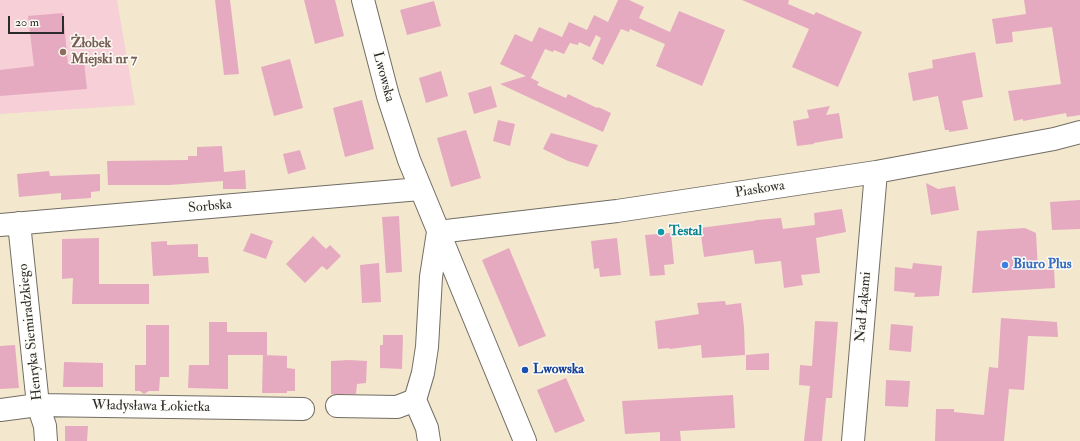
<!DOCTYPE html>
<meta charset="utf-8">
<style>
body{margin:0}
#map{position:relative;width:1080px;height:441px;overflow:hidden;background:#f3e7ce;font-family:"IM FELL Double Pica",serif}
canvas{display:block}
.scale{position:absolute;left:8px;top:16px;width:56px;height:18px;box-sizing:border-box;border:2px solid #2b2b2b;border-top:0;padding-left:5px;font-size:12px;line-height:14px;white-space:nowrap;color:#2b2b2b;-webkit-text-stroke:3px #fdfcf7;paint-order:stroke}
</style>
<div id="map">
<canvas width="1080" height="441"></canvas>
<div class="scale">20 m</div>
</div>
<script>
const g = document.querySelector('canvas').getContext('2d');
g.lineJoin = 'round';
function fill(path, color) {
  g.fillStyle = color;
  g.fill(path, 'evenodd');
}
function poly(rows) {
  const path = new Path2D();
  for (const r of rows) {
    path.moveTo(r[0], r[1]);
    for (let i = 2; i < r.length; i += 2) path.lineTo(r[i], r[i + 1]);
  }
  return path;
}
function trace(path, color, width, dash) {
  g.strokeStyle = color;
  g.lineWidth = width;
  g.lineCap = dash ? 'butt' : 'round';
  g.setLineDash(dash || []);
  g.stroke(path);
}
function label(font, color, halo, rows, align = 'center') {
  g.font = font + ' "IM FELL Double Pica",serif';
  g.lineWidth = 3;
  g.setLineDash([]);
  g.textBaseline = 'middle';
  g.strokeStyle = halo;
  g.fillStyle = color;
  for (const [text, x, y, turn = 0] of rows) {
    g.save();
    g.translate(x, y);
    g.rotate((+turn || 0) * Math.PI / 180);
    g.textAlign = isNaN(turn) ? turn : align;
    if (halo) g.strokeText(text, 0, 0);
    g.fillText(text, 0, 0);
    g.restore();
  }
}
const built = poly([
 [0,0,117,0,135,105,0,114]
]);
const building = poly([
 [215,0,230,0,239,74,224,75],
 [304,0,335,0,344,36,315,44],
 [618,0,629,0,644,7,639,18,670,32,679,11,725,30,702,86,656,66,665,44,630,29,629,32,621,29,603,65,592,59,601,38,596,35,590,47,579,42,578,45,570,43,564,54,554,50,553,52,545,49,531,78,539,82,537,85,566,98,568,94,597,108,598,107,611,113,603,132,500,84,526,76,500,64,515,34,532,42,539,27,562,37,569,22,587,30,594,15,608,22],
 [742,0,789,0,788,4,814,15,816,12,862,32,838,87,792,67,809,29],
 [1024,0,1080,0,1080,115,1067,117,1066,113,1023,121,1023,119,1014,121,1008,91,1061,84,1052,27,1012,32,1013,42,996,44,992,19,1026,14],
 [434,1,441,26,407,35,400,10],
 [63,13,68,64,84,62,87,89,0,96,0,70,34,66,28,16],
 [975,52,983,97,962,101,968,129,949,132,949,130,945,130,938,96,913,101,908,73,933,68,932,60],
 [290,59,303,108,274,116,261,67],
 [441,71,448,96,426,103,419,78],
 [491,86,497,107,474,114,468,93],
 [362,100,374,149,345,157,333,108],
 [830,106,826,115,839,113,843,138,814,143,813,145,813,144,797,146,793,121,809,118,807,110],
 [498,120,515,124,510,146,493,141],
 [466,130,481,178,451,187,437,138],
 [551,133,598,145,588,167,568,161,543,149],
 [222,146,224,172,245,170,246,189,223,189,223,181,169,185,108,185,107,161,188,160,188,156,197,156,197,147],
 [300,150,306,169,288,174,283,154],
 [49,171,50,176,100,174,100,191,91,192,91,198,61,200,61,193,19,197,17,174],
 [926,183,938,189,955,186,959,210,931,215],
 [1080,200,1080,229,1052,230,1050,202],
 [842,209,846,232,816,238,820,273,801,275,803,285,784,288,781,261,755,264,753,250,704,257,700,228,753,221,757,220,781,218,783,229,815,225,814,213],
 [399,216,402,272,386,273,382,217],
 [1025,228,1036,233,1038,270,1054,269,1055,288,972,293,977,231],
 [251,233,273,241,266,259,243,251],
 [671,233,674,264,664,265,665,275,650,276,645,235],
 [313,236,326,249,330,245,341,256,327,270,322,266,305,283,286,264],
 [99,238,99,284,149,284,149,304,72,304,73,278,62,279,62,239],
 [617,238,621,275,600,277,599,268,594,269,591,241],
 [167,241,167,245,198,244,198,257,208,257,209,273,153,276,151,242],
 [509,248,546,336,519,347,482,260],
 [379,263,381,302,362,303,360,265],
 [913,263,942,266,939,296,914,297,915,293,894,291,895,267,912,269],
 [725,301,726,305,741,303,744,327,745,355,702,358,701,345,670,349,669,348,658,349,655,321,699,314,697,303],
 [1001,318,1057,322,1058,337,1028,336,1024,390,1009,389,1004,441,935,441,936,409,954,409,954,412,984,415,989,367,998,368],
 [815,321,838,322,832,398,826,398,822,441,804,441,810,386,799,385,800,365,812,366],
 [209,322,227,322,227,332,267,332,267,355,228,355,228,389,188,388,189,365,209,365],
 [891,324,913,326,911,352,889,350],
 [146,325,169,325,169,377,160,377,159,391,149,391,144,394,140,391,135,391,135,365,146,365],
 [383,335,403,335,402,369,380,368,380,345,383,345],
 [15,345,19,388,0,389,0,346],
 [769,353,769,370,746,370,746,355],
 [263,355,287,356,287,368,295,369,295,391,287,391,287,393,262,393],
 [349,360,367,361,366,383,357,384,356,394,331,394,331,361],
 [64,362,103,363,103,387,63,387],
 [566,378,585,421,555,433,537,390],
 [886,380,910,381,908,407,885,406],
 [733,395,735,428,680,431,681,441,660,441,660,432,625,434,622,401],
 [65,426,88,426,87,441,65,441]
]);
const minor = poly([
 [363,0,388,96,409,160,525,441],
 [19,223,38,405,45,426,46,441],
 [0,225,420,189],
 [415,400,423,373,427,347,431,277,438,232,617,211,876,172,1054,139,1080,132],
 [415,400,427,428,429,441],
 [337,406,397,407,415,400],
 [0,410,38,405,303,409],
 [853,441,876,172]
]);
const markers = [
 [63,52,4,"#8d6e63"],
 [661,232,4,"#0f9aa8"],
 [1005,265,4,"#3f7fe0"],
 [525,370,4,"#1a4fb4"]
];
const educationNames = [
 ["Żłobek",71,44],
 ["Miejski nr 7",71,60]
];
const streetNames = [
 ["Lwowska",383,77,75],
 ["Piaskowa",760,190,-9],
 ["Sorbska",210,207,-5],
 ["Nad Łąkami",864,307,-85],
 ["Henryka Siemiradzkiego",31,332,-96],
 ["Władysława Łokietka",151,407,1]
];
const cultureNames = [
 ["Testal",669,232]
];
const shopNames = [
 ["Biuro Plus",1013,265]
];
const transitNames = [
 ["Lwowska",533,370]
];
fill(built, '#f6cfd7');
fill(building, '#e6aac0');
trace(minor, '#716d64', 24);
trace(minor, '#fff', 22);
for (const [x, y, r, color] of markers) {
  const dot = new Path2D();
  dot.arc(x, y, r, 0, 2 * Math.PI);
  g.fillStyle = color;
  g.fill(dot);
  trace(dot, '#fdfcf7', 1.5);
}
label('bold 14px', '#785e54', '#fdfcf7', educationNames, 'left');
label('14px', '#2b2b2b', '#fdfcf7', streetNames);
label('bold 14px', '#0d838f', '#fdfcf7', cultureNames, 'left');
label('bold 14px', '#366cbe', '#fdfcf7', shopNames, 'left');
label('bold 14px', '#164399', '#fdfcf7', transitNames, 'left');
</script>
